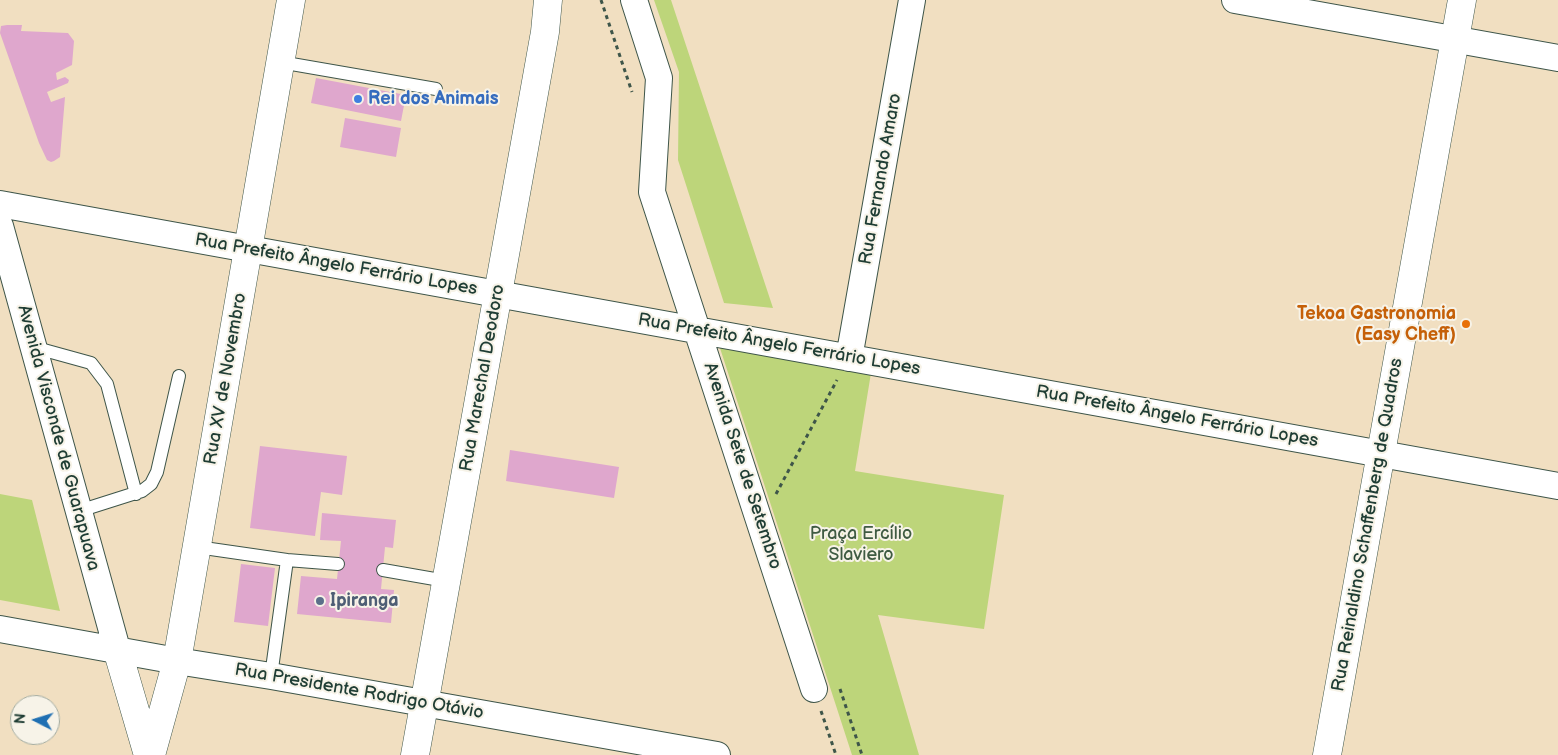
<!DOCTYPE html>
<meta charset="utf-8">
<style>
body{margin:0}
#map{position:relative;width:1558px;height:755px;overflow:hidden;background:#f1dfc1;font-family:"Balsamiq Sans",sans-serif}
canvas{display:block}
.north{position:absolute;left:10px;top:695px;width:50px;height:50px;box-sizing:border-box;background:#f7f3e8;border:1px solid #a1aaa0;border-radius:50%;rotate:275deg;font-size:14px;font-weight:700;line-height:20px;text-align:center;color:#1f3d34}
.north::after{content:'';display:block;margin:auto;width:18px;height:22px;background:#1f6fb2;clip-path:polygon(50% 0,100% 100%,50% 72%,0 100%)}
</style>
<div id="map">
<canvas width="1558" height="755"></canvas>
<div class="north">N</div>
</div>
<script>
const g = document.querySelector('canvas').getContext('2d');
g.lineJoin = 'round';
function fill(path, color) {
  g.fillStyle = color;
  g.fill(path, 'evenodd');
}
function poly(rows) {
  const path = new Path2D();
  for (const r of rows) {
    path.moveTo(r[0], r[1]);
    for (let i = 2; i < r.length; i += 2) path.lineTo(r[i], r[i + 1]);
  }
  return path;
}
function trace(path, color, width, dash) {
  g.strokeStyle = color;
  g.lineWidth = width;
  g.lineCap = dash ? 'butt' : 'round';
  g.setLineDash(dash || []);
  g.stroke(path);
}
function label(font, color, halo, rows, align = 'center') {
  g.font = font + ' "Balsamiq Sans",sans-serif';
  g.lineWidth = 4;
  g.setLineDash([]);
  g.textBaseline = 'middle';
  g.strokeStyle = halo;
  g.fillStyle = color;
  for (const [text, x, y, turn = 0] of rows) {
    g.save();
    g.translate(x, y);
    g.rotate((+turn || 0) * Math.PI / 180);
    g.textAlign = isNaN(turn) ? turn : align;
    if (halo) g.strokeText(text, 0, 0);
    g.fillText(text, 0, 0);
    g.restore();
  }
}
const green = poly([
 [654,0,671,0,773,308,724,303,678,160,679,72],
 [719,345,871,373,855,471,1004,495,984,629,878,615,919,755,852,755],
 [0,494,32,500,60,611,0,600]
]);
const building = poly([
 [7,25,22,25,21,31,68,33,74,41,72,65,56,73,57,80,65,77,69,80,68,83,47,92,51,102,65,97,60,157,54,161,51,162,47,160,39,143,0,33,1,26],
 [316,78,406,95,401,121,311,103],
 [345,118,401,128,396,157,340,147],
 [260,446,347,456,342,495,321,492,315,536,250,528],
 [510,450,619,467,614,498,506,481],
 [322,513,396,520,393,548,385,547,381,589,394,590,391,623,297,614,301,576,337,579,341,541,320,540],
 [241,564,275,568,268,626,234,622]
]);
const path = poly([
 [601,0,632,92],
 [776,494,837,380],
 [840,689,862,755],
 [821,711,836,755]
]);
const lane = poly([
 [280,62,436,89],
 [33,347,91,363,107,384,136,494],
 [79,511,142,491,151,484,157,472,179,376],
 [197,547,287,560],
 [383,570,446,581],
 [271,676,287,560,338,564]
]);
const street = poly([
 [634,0,659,78,652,192,814,689],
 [1235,0,1558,58],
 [0,204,1558,486],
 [0,226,117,649],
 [849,358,912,0],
 [0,629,177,661,271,676,717,755]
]);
const secondary = poly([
 [1327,755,1462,0]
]);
const primary = poly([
 [117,649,148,755],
 [151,755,177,661,291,0],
 [415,755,545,32,548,0]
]);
const markers = [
 [358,99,5,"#3f7fe0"],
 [1466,324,5,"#e8710a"],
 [320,601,5,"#5c6f8a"]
];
const shopNames = [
 ["Rei dos Animais",368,99]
];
const streetNames = [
 ["Rua Fernando Amaro",881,179,-80],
 ["Rua Prefeito Ângelo Ferrário Lopes",336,265,10],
 ["Rua Prefeito Ângelo Ferrário Lopes",779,345,10],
 ["Rua Marechal Deodoro",483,378,-80],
 ["Rua XV de Novembro",226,379,-80],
 ["Rua Prefeito Ângelo Ferrário Lopes",1177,417,10],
 ["Avenida Visconde de Guarapuava",58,438,75],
 ["Avenida Sete de Setembro",742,466,72],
 ["Rua Reinaldino Schaffenberg de Quadros",1368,525,-80],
 ["Rua Presidente Rodrigo Otávio",359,692,10]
];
const foodNames = [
 ["Tekoa Gastronomia",1456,314],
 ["(Easy Cheff)",1456,335]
];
const parkNames = [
 ["Praça Ercílio",861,534],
 ["Slaviero",861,555]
];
const serviceNames = [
 ["Ipiranga",330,601]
];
fill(green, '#bdd57a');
fill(building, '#dfa7cd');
trace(lane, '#3e5549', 14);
trace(street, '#3e5549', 28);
trace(secondary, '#3e5549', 29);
trace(primary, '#3e5549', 29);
trace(path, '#3e5549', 3, [4, 4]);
trace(lane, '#fff', 12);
trace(street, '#fff', 26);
trace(secondary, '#fff', 28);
trace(primary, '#fff', 28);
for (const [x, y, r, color] of markers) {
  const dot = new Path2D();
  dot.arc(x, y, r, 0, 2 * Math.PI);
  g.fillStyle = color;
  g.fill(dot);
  trace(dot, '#f7f3e8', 2);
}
label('bold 18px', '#366cbe', '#f7f3e8', shopNames, 'left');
label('18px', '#1f3d34', '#f7f3e8', streetNames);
label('bold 18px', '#c56008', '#f7f3e8', foodNames, 'right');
label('18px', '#3f5b42', '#f7f3e8', parkNames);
label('bold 18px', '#4e5e75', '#f7f3e8', serviceNames, 'left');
</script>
